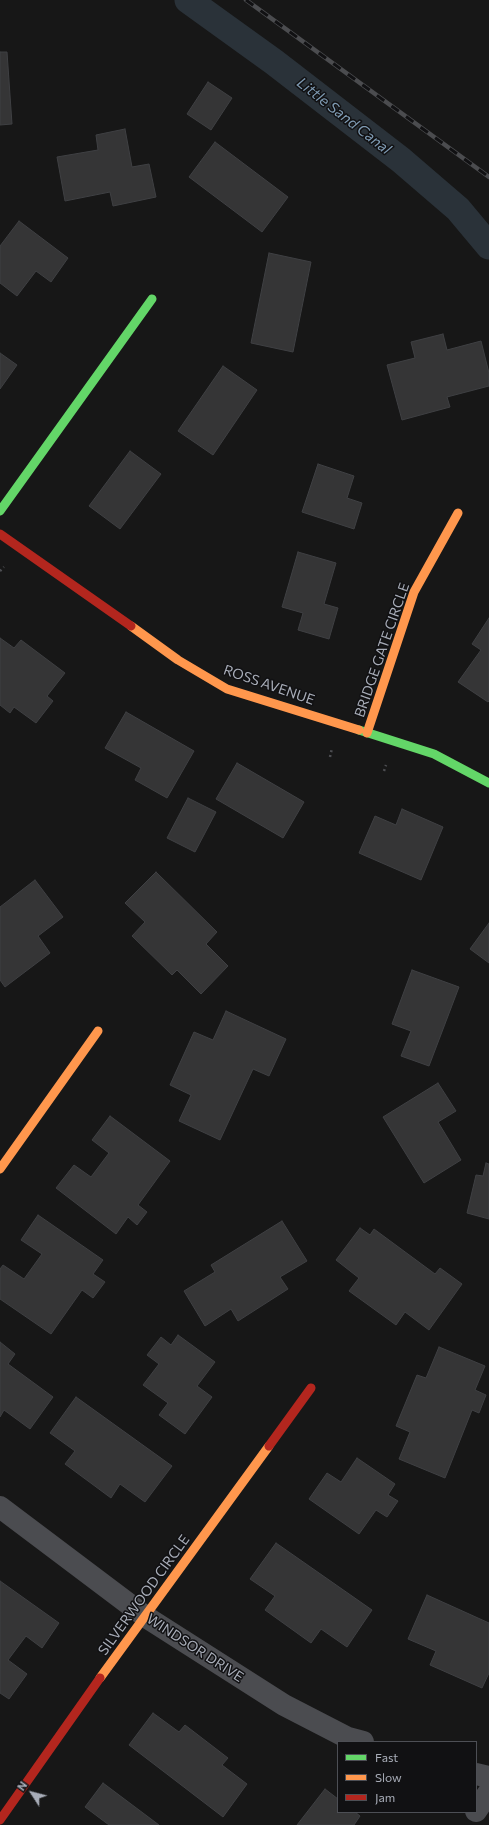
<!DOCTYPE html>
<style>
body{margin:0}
#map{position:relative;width:489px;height:1825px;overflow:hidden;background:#171717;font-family:Commissioner,sans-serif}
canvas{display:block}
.legend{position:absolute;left:337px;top:1741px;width:140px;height:72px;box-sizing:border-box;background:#111113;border:1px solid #4d4f55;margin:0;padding:5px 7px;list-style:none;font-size:12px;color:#a8adb8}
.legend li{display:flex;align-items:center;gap:8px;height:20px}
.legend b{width:20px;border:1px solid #4d4f55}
.north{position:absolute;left:12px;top:1773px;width:40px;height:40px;-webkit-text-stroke:3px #111113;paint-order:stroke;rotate:306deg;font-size:11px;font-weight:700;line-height:16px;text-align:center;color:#a8adb8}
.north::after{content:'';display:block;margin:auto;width:14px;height:18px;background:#a8adb8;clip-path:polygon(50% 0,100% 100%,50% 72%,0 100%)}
</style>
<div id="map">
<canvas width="489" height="1825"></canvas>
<ul class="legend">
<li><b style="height:5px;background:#63d668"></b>Fast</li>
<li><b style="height:5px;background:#ff974d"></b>Slow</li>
<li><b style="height:5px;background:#b3261e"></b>Jam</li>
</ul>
<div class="north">N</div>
</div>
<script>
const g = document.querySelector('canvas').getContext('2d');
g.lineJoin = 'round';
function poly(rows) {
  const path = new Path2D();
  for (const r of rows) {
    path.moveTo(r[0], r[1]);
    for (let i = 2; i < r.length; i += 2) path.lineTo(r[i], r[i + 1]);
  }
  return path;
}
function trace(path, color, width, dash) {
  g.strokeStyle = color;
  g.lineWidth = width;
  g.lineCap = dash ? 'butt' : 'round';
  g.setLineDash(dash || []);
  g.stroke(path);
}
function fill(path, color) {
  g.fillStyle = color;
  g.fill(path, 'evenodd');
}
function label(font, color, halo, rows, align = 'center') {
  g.font = font + ' Commissioner,sans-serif';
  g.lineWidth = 3;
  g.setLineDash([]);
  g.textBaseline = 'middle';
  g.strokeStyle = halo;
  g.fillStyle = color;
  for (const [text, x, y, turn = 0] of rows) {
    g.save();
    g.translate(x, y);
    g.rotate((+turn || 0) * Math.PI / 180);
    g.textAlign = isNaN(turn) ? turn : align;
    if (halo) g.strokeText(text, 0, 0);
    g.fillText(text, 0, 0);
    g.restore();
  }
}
const canal = poly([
 [188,0,274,62,401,160,458,209,489,246]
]);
const building = poly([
 [0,52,7,52,12,124,0,125,0,52],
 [208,82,232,98,211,130,187,114,208,82],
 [125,129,132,167,149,164,156,197,113,206,110,192,65,201,57,157,98,150,96,135,125,129],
 [215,142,288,197,262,232,189,177,215,142],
 [19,221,68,258,51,282,36,271,17,296,0,283,0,246,19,221],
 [269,253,311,262,293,352,251,343,269,253],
 [443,334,447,350,481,341,489,373,489,386,447,397,450,407,402,420,387,365,415,358,411,342,443,334],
 [0,353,17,365,0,389,0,353],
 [223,366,257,390,213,455,178,431,223,366],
 [130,451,161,474,120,529,89,506,130,451],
 [318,464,354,476,347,498,362,503,354,529,302,512,318,464],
 [298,552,336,563,324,604,338,608,329,639,298,630,303,613,282,607,298,552],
 [489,618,489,701,488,702,458,682,481,650,472,644,489,618],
 [0,638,14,648,21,640,65,673,47,696,53,701,36,723,14,707,10,713,0,705,0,638],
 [126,712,194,751,167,798,135,780,141,768,105,748,126,712],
 [237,763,304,802,283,838,216,799,237,763],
 [188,798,216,812,195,852,167,838,188,798],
 [402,809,443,827,421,880,359,853,375,816,396,825,402,809],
 [156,872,217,932,206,944,228,966,201,994,177,970,172,975,132,936,145,922,125,903,156,872],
 [35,880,63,917,38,936,50,953,5,987,0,980,0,907,35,880],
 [489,923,489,963,470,949,489,923],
 [412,970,459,987,429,1066,401,1056,411,1031,392,1024,412,970],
 [226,1011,286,1039,269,1076,253,1069,220,1140,179,1121,191,1095,170,1085,194,1032,213,1040,226,1011],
 [438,1083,456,1111,438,1122,461,1160,424,1183,383,1117,438,1083],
 [110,1116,170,1161,138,1205,147,1212,137,1225,128,1217,116,1234,56,1188,74,1165,91,1177,109,1153,92,1140,110,1116],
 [486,1163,489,1164,489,1219,467,1213,476,1175,483,1176,486,1163],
 [38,1215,103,1260,93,1274,105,1282,93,1298,82,1290,51,1334,0,1299,0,1269,3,1265,24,1279,42,1254,21,1240,38,1215],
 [282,1221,307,1261,280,1277,288,1289,238,1321,231,1309,205,1326,184,1291,215,1272,211,1265,282,1221],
 [360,1228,370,1235,374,1229,435,1274,440,1268,462,1284,429,1330,405,1312,396,1325,349,1291,359,1278,336,1260,360,1228],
 [178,1335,215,1362,197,1386,212,1397,185,1434,159,1415,168,1403,143,1385,159,1364,147,1355,161,1337,171,1345,178,1335],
 [0,1342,15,1354,8,1364,53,1397,30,1429,4,1410,0,1417,0,1342],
 [439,1347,485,1366,475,1390,486,1395,479,1413,472,1410,445,1478,399,1459,410,1432,396,1426,417,1375,426,1378,439,1347],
 [76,1397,172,1466,145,1502,120,1484,111,1498,65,1464,75,1451,50,1433,76,1397],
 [357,1458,395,1484,388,1495,398,1501,387,1517,376,1510,359,1534,309,1499,327,1473,341,1482,357,1458],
 [276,1543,372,1610,347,1647,321,1629,311,1643,265,1610,275,1596,250,1579,276,1543],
 [0,1581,59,1623,42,1648,26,1636,8,1660,27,1674,9,1699,0,1693,0,1581],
 [427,1595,489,1623,489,1673,482,1688,430,1665,436,1651,408,1639,427,1595],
 [153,1713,179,1732,185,1725,228,1758,222,1765,247,1784,223,1817,129,1745,153,1713],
 [103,1783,159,1825,109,1825,85,1807,103,1783],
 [325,1789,338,1799,338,1812,355,1812,360,1816,354,1825,297,1825,325,1789]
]);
const path = poly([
 [0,571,4,567],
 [330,757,332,748],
 [384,771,386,765]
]);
const street = poly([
 [0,1507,146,1617,284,1705,348,1738,363,1742],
 [476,1774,489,1777],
 [476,1811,489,1792]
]);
const fast = poly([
 [0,511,152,299],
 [359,730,434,754,489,783]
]);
const slow = poly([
 [131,626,178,660,227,689,359,730],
 [367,733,414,592,458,513],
 [0,1169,98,1031],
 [100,1678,269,1446]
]);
const jam = poly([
 [0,534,131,626],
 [269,1446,311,1388],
 [0,1820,100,1678]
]);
const rail = poly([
 [246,0,489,177]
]);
const streetNames = [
 ["BRIDGE GATE CIRCLE",382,650,-71],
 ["ROSS AVENUE",269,685,19],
 ["SILVERWOOD CIRCLE",144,1595,-54],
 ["WINDSOR DRIVE",195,1648,33]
];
const waterNames = [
 ["Little Sand Canal",344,116,38]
];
trace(canal, '#2a3239', 27);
fill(building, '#353536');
trace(building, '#3f4043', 1);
trace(path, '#4d4e52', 2.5, [2, 3]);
trace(street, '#4b4c50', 22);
trace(fast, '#63d668', 9);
trace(slow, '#ff974d', 9);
trace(jam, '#b3261e', 9);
trace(rail, '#4b4c4f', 4.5);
trace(rail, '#111113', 3, [9]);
label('14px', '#a8adb8', '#111113', streetNames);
label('italic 15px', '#7f9bb3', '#111113', waterNames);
</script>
